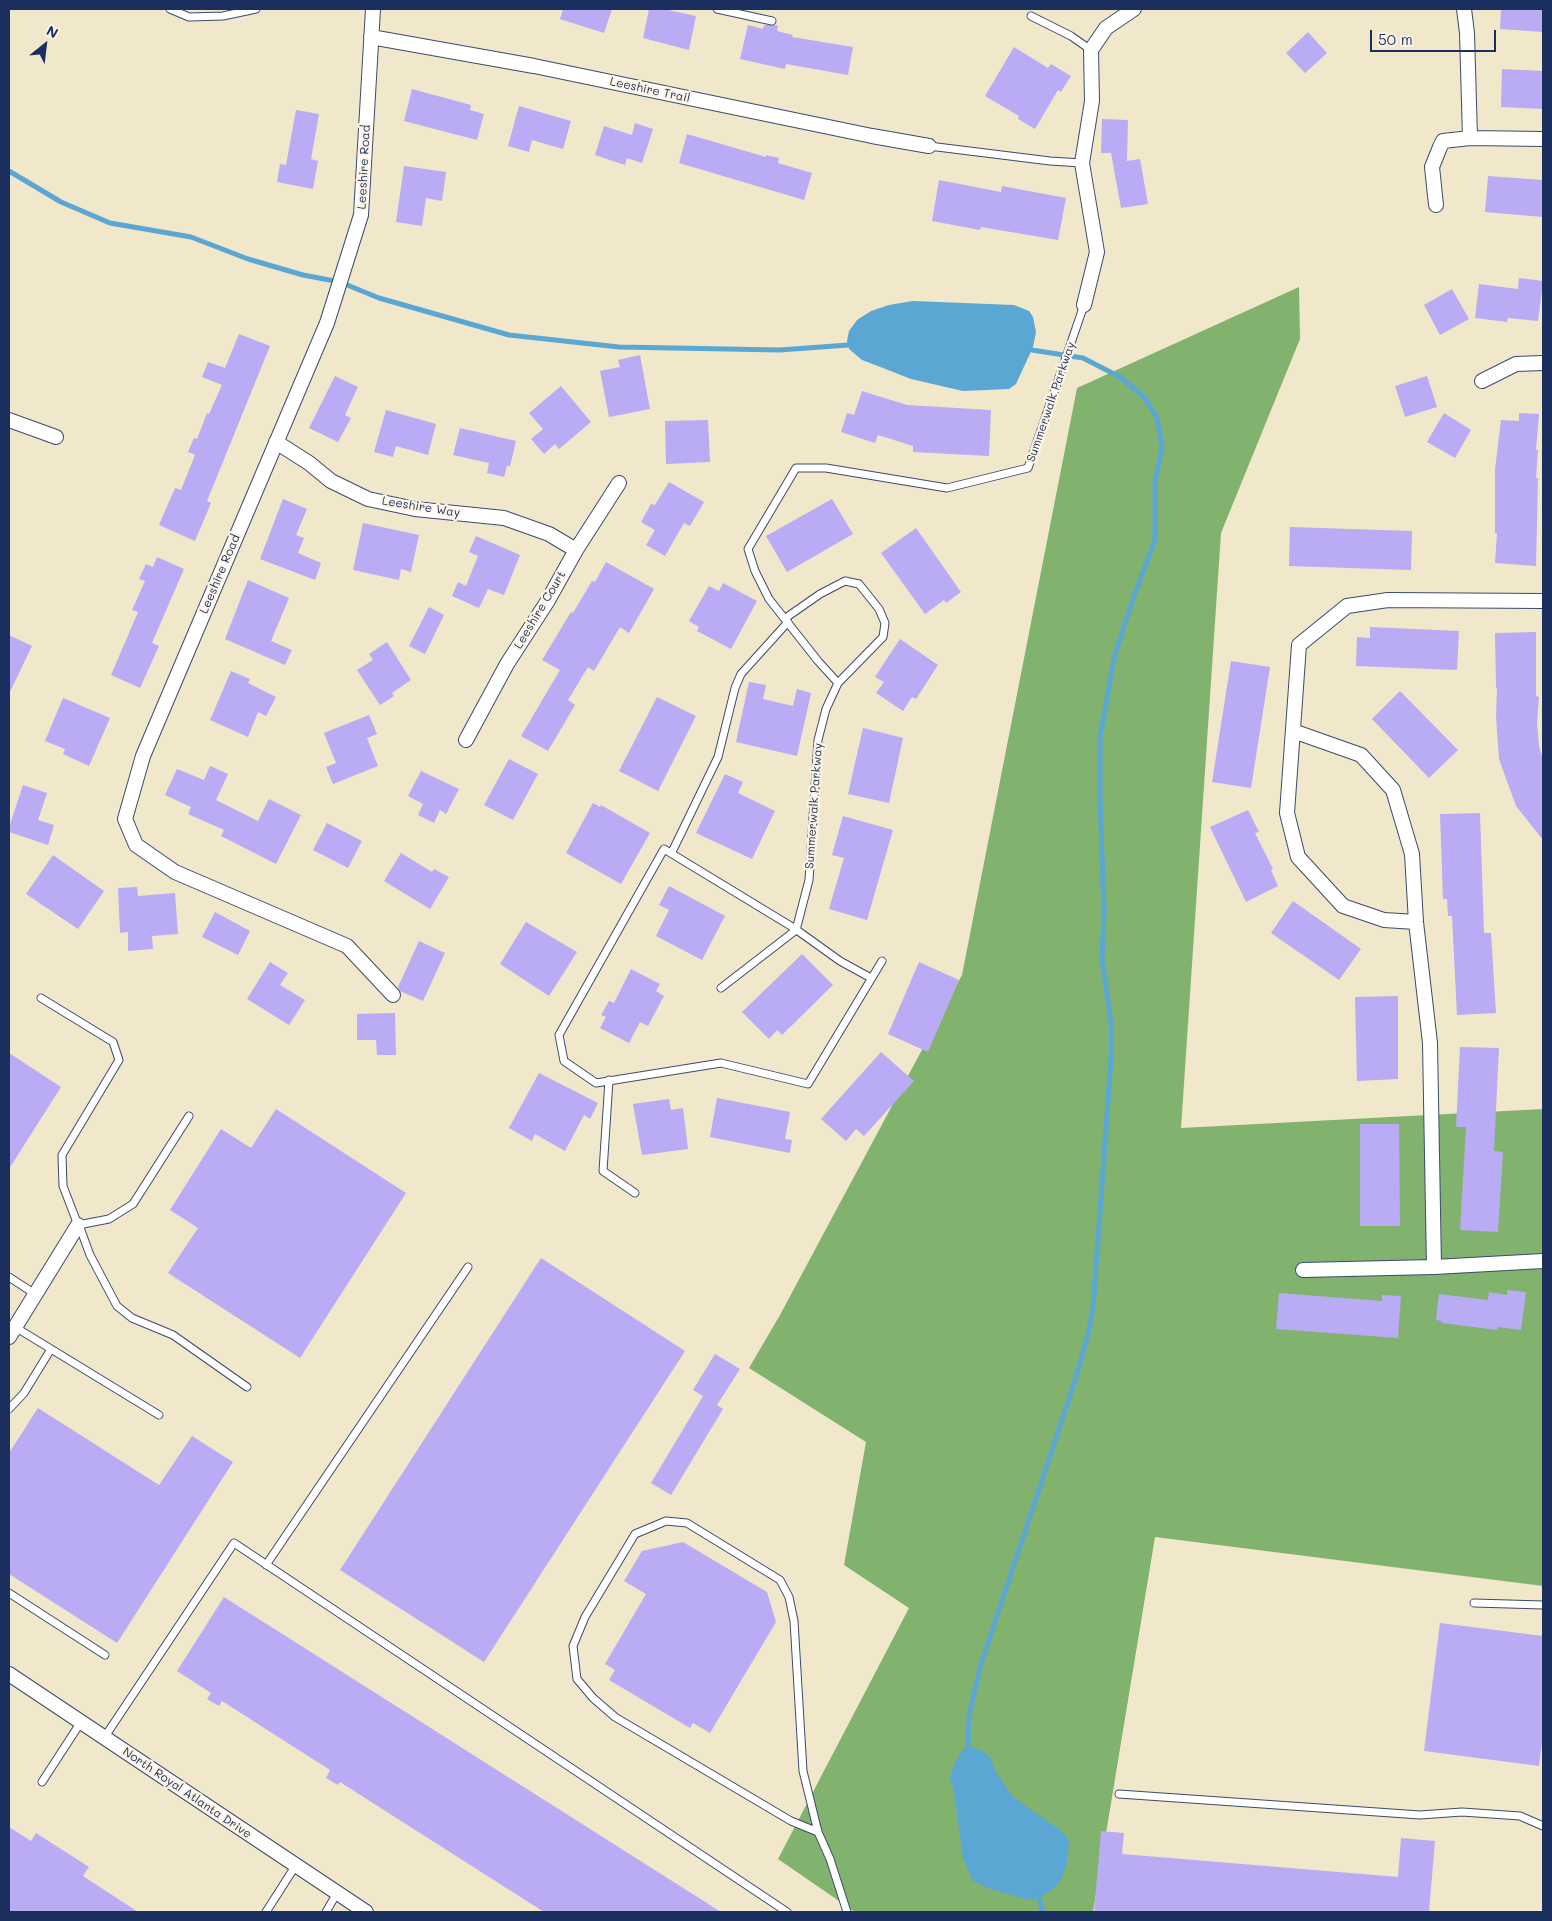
<!DOCTYPE html>
<style>
body{margin:0}
#map{position:relative;width:1552px;height:1921px;overflow:hidden;background:#f1e7cb;font-family:Mali,sans-serif}
canvas{display:block}
.frame{position:absolute;inset:0;border:10px solid #1b2f5e;pointer-events:none}
.north{position:absolute;left:20px;top:20px;width:50px;height:50px;-webkit-text-stroke:4px #fcf5e5;paint-order:stroke;rotate:29deg;font-size:14px;font-weight:700;line-height:20px;text-align:center;color:#1b2f5e}
.north::after{content:'';display:block;margin:auto;width:18px;height:22px;background:#1b2f5e;clip-path:polygon(50% 0,100% 100%,50% 72%,0 100%)}
.scale{position:absolute;left:1370px;top:30px;width:126px;height:22px;box-sizing:border-box;border:2px solid #1b2f5e;border-top:0;padding-left:6px;font-size:15px;line-height:18px;white-space:nowrap;color:#1b2f5e;-webkit-text-stroke:4px #fcf5e5;paint-order:stroke}
</style>
<div id="map">
<canvas width="1552" height="1921"></canvas>
<div class="frame"></div>
<div class="north">N</div>
<div class="scale">50 m</div>
</div>
<script>
const g = document.querySelector('canvas').getContext('2d');
g.lineJoin = 'round';
function fill(path, color) {
  g.fillStyle = color;
  g.fill(path, 'evenodd');
}
function poly(rows) {
  const path = new Path2D();
  for (const r of rows) {
    path.moveTo(r[0], r[1]);
    for (let i = 2; i < r.length; i += 2) path.lineTo(r[i], r[i + 1]);
  }
  return path;
}
function trace(path, color, width, dash) {
  g.strokeStyle = color;
  g.lineWidth = width;
  g.lineCap = dash ? 'butt' : 'round';
  g.setLineDash(dash || []);
  g.stroke(path);
}
function label(font, color, halo, rows, align = 'center') {
  g.font = font + ' Mali,sans-serif';
  g.lineWidth = 4.5;
  g.setLineDash([]);
  g.textBaseline = 'middle';
  g.strokeStyle = halo;
  g.fillStyle = color;
  for (const [text, x, y, turn = 0] of rows) {
    g.save();
    g.translate(x, y);
    g.rotate((+turn || 0) * Math.PI / 180);
    g.textAlign = isNaN(turn) ? turn : align;
    if (halo) g.strokeText(text, 0, 0);
    g.fillText(text, 0, 0);
    g.restore();
  }
}
const forest = poly([
 [1299,287,1300,339,1221,533,1181,1128,1543,1109,1543,1586,1155,1537,1093,1912,855,1912,778,1859,909,1608,844,1565,866,1442,749,1368,780,1315,962,975,1077,388]
]);
const water = poly([
 [913,301,1014,305,1029,311,1033,317,1036,332,1033,347,1016,384,1009,389,963,391,911,379,883,368,862,360,849,349,847,341,849,331,857,320,871,311,889,305],
 [968,1746,983,1751,991,1759,996,1772,1013,1797,1063,1832,1069,1842,1067,1864,1061,1880,1053,1889,1039,1898,1030,1900,993,1890,973,1881,963,1858,954,1793,950,1777,954,1765,961,1752]
]);
const stream = poly([
 [9,171,61,202,110,223,191,237,248,259,303,275,340,282,379,298,509,335,619,347,780,350,848,345],
 [968,1746,969,1716,981,1664,1072,1390,1088,1335,1093,1308,1111,1060,1111,1021,1102,960,1104,911,1100,799,1100,737,1115,654,1135,593,1155,540,1155,482,1162,447,1157,418,1144,397,1120,377,1083,358,1032,350],
 [1039,1898,1043,1912]
]);
const building = poly([
 [563,9,612,9,604,33,560,19],
 [649,9,664,9,696,16,689,50,643,38],
 [1501,9,1543,9,1543,32,1500,29],
 [748,25,763,29,764,25,775,25,778,26,777,31,793,35,792,37,853,47,848,75,786,64,785,69,740,59],
 [1308,32,1327,53,1305,73,1286,53],
 [1014,47,1048,68,1051,64,1071,76,1061,92,1058,90,1035,129,1018,119,1019,116,985,96],
 [1502,69,1543,71,1543,109,1501,107],
 [412,89,471,105,470,110,484,114,477,140,404,121],
 [519,106,571,121,563,149,532,140,529,152,508,146],
 [296,110,319,114,311,159,318,161,313,189,277,182,280,164,286,165],
 [1102,119,1128,120,1127,161,1140,159,1148,204,1121,208,1111,153,1101,153],
 [635,123,653,129,642,163,627,158,625,165,595,155,604,126,632,135],
 [687,134,766,157,766,155,779,158,778,163,812,173,804,200,679,163],
 [404,166,446,172,442,201,426,198,422,226,396,222],
 [1488,176,1543,180,1543,217,1485,212],
 [939,180,1001,192,1002,186,1066,198,1058,240,981,227,980,230,932,221],
 [1519,278,1543,281,1538,321,1508,318,1507,322,1475,318,1479,284,1518,289],
 [1452,289,1469,319,1440,335,1424,305],
 [239,334,270,346,207,501,211,503,195,541,159,525,175,488,181,490,195,455,188,452,194,438,197,439,207,413,209,414,222,385,202,377,208,362,225,368],
 [640,355,650,409,609,417,600,371,620,367,618,360],
 [335,376,358,387,345,415,351,418,338,442,309,428],
 [1427,376,1437,407,1405,417,1395,386],
 [561,386,591,422,559,449,555,444,544,454,531,439,543,429,529,413],
 [862,391,907,405,991,410,989,456,913,452,913,446,878,435,875,443,841,432,847,413,854,415],
 [386,410,436,424,428,455,396,446,393,457,374,452],
 [1444,413,1471,430,1455,458,1427,442],
 [1519,413,1539,414,1536,450,1538,450,1536,478,1538,478,1536,566,1495,563,1497,533,1495,533,1495,470,1501,420,1519,421],
 [708,420,710,462,666,464,665,421],
 [460,428,516,441,510,466,507,466,504,477,487,473,489,463,453,455],
 [669,482,704,502,690,526,684,523,665,556,646,545,655,530,641,522,651,504,655,505],
 [283,499,307,509,296,535,304,538,298,553,321,563,315,580,260,559],
 [832,499,853,534,787,572,766,536],
 [363,523,419,535,411,572,401,569,399,580,353,570],
 [1290,527,1412,531,1411,570,1289,566],
 [916,528,961,592,946,603,944,600,925,614,881,553],
 [476,536,520,555,504,595,488,589,479,608,452,596,458,582,466,586,478,556,469,552],
 [157,557,184,569,152,643,159,646,140,688,111,675,138,612,132,610,145,581,139,579,146,564,153,567],
 [606,562,654,589,629,633,620,627,594,671,588,667,568,700,575,705,548,751,521,736,560,670,542,660,571,612,573,613,592,581,595,582],
 [248,580,289,598,271,641,292,650,285,665,225,639],
 [723,583,757,601,731,649,697,631,699,627,689,621,709,586,719,591],
 [429,607,444,615,425,654,409,646],
 [1370,627,1459,631,1457,670,1356,666,1357,637,1370,638],
 [1536,632,1536,696,1539,697,1537,723,1539,747,1543,760,1543,840,1516,806,1499,759,1496,716,1497,688,1496,688,1495,633],
 [9,635,32,646,9,694],
 [900,639,938,665,916,699,912,697,903,711,876,693,884,682,875,677],
 [387,642,411,680,392,693,394,696,380,705,357,670,373,660,369,654],
 [1231,661,1270,667,1251,788,1212,782],
 [231,671,250,679,248,683,276,697,266,716,258,712,248,737,210,720],
 [749,682,766,685,763,699,793,706,797,689,811,693,797,756,736,742],
 [1400,691,1458,750,1429,778,1372,719],
 [657,697,696,716,658,791,619,771],
 [63,698,110,718,89,766,63,754,65,749,45,741],
 [369,715,377,734,367,738,378,766,333,784,326,767,336,763,324,733],
 [863,728,903,738,889,803,848,794],
 [509,759,538,774,513,820,484,805],
 [210,766,228,774,216,800,258,821,269,799,301,815,276,864,221,836,224,830,188,814,191,807,165,795,177,769,204,780],
 [421,771,459,789,446,814,440,810,434,823,418,815,423,804,408,796],
 [725,774,743,782,738,793,775,811,752,859,696,833],
 [23,785,47,793,38,820,54,825,48,845,9,832,9,827],
 [593,803,600,807,601,805,650,833,621,884,566,853],
 [1248,810,1259,832,1255,833,1273,869,1271,870,1278,886,1246,902,1210,827],
 [1480,813,1484,933,1491,933,1496,1013,1457,1015,1452,916,1448,916,1447,899,1443,899,1440,814],
 [843,816,893,830,867,920,829,909,844,858,832,855],
 [327,823,362,841,348,868,313,850],
 [401,853,432,872,434,869,449,877,430,909,384,881],
 [53,855,104,891,78,929,26,894],
 [669,886,725,916,702,960,656,936,669,910,659,905],
 [137,887,138,896,175,893,178,934,152,936,153,949,128,951,128,932,120,933,118,888],
 [1293,901,1361,949,1339,980,1271,933],
 [215,912,250,931,238,955,202,937],
 [526,922,577,952,549,996,500,964],
 [419,941,445,953,423,1001,400,991,398,987],
 [802,954,833,985,782,1035,777,1030,769,1039,742,1012],
 [270,962,288,973,280,985,305,1000,289,1025,247,999],
 [919,962,959,980,928,1052,888,1034],
 [631,969,660,984,656,991,664,996,648,1026,640,1022,629,1043,600,1028,606,1017,601,1015,609,1001,614,1003],
 [1398,996,1398,1079,1357,1081,1355,997],
 [395,1013,396,1055,377,1055,376,1040,357,1040,357,1014],
 [1460,1047,1499,1048,1494,1151,1503,1152,1498,1232,1460,1230,1466,1127,1456,1127],
 [881,1052,914,1081,864,1136,856,1129,846,1141,821,1119],
 [9,1053,61,1087,9,1169],
 [539,1073,598,1103,590,1119,584,1115,565,1151,535,1134,532,1141,509,1128],
 [717,1098,790,1112,785,1139,792,1140,790,1153,710,1137],
 [669,1099,671,1110,683,1108,688,1149,642,1155,633,1104],
 [276,1109,406,1193,300,1358,168,1273,198,1228,170,1210,221,1129,251,1148],
 [1360,1124,1399,1124,1400,1226,1360,1226],
 [541,1258,685,1351,484,1662,340,1570],
 [1507,1290,1526,1292,1521,1330,1498,1327,1497,1330,1442,1323,1442,1321,1436,1320,1439,1294,1488,1300,1489,1292,1507,1295],
 [1279,1293,1382,1301,1382,1295,1401,1296,1398,1338,1276,1329],
 [715,1354,740,1369,717,1405,723,1409,671,1495,651,1483,703,1396,693,1390],
 [38,1408,159,1485,192,1436,233,1462,117,1643,9,1574,9,1453],
 [683,1542,767,1592,776,1622,710,1733,693,1723,690,1728,609,1680,615,1670,605,1664,646,1594,624,1581,642,1551],
 [224,1597,721,1912,544,1912,340,1782,338,1785,326,1778,330,1770,222,1701,219,1706,207,1699,211,1693,177,1671],
 [1440,1623,1543,1636,1543,1734,1539,1766,1424,1751],
 [9,1827,31,1841,36,1833,89,1867,83,1876,138,1912,9,1912],
 [1101,1831,1124,1833,1122,1854,1398,1877,1401,1838,1435,1841,1429,1912,1094,1912]
]);
const service = poly([
 [170,9,189,17,223,16,256,9],
 [717,9,772,21],
 [1031,16,1071,36,1091,50],
 [929,146,1050,161,1082,163],
 [838,683,818,661,769,599,755,571,748,549,796,468,826,468,947,488,1028,468,1084,305],
 [672,852,718,757,735,688,741,674,788,622],
 [871,978,840,961,794,928,664,849,559,1035,564,1061,596,1083,721,1063,808,1084,882,961],
 [721,988,796,930,809,880,818,740,826,709,838,683,883,637,885,623,879,609,859,584,845,581,820,594,787,617,786,620],
 [41,998,113,1042,119,1060,62,1155,63,1186,78,1225,109,1219,133,1204,189,1116],
 [609,1080,603,1171,635,1193],
 [79,1225,90,1255,117,1306,132,1318,173,1335,247,1387],
 [9,1277,35,1294],
 [15,1327,159,1415],
 [9,1409,24,1393,51,1349],
 [266,1565,468,1267],
 [9,1593,105,1655],
 [1474,1603,1543,1605],
 [104,1738,234,1543,787,1912],
 [42,1782,81,1722],
 [1119,1794,1420,1815,1462,1812,1520,1816,1543,1826],
 [818,1832,803,1771,794,1621,789,1597,780,1580,687,1523,666,1521,635,1534,585,1617,573,1646,577,1679,593,1698,615,1717,791,1821,818,1832,830,1859,847,1912],
 [266,1912,296,1865],
 [326,1912,337,1893]
]);
const minor = poly([
 [373,9,361,215,327,323,143,756,125,819,136,845,175,872,347,946,393,995],
 [1464,9,1467,33,1470,138],
 [371,37,534,66,872,136,929,146],
 [1436,205,1432,167,1440,147,1443,141,1470,138,1543,139],
 [1084,305,1097,252,1082,163,1092,101,1091,50,1106,28,1134,9],
 [1482,381,1516,364,1543,363],
 [9,420,56,437],
 [276,442,309,463,331,481,368,499,415,509,504,518,549,534,576,550],
 [1293,731,1361,755,1393,790,1412,854,1416,922,1430,1043,1434,1267],
 [466,740,507,664,547,602,576,550,619,483],
 [1416,922,1384,920,1343,906,1298,857,1287,813,1299,645,1347,606,1388,600,1543,601],
 [1303,1270,1434,1267,1543,1261],
 [9,1337,78,1225],
 [9,1674,366,1912]
]);
const streetNames = [
 ["Leeshire Trail",650,90,12],
 ["Leeshire Road",364,167,-87],
 ["Summerwalk Parkway",1051,402,-71],
 ["Leeshire Way",421,507,9],
 ["Leeshire Road",220,574,-67],
 ["Leeshire Court",540,610,-59],
 ["Summerwalk Parkway",814,806,-86],
 ["North Royal Atlanta Drive",187,1793,34]
];
fill(forest, '#82b36e');
fill(water, '#5aa7d3');
trace(stream, '#5aa7d3', 5);
fill(building, '#baabf5');
trace(service, '#3b4b6e', 9);
trace(minor, '#3b4b6e', 16);
trace(service, '#fff', 7);
trace(minor, '#fff', 14);
label('12px', '#1b2f5e', '#fcf5e5', streetNames);
</script>
